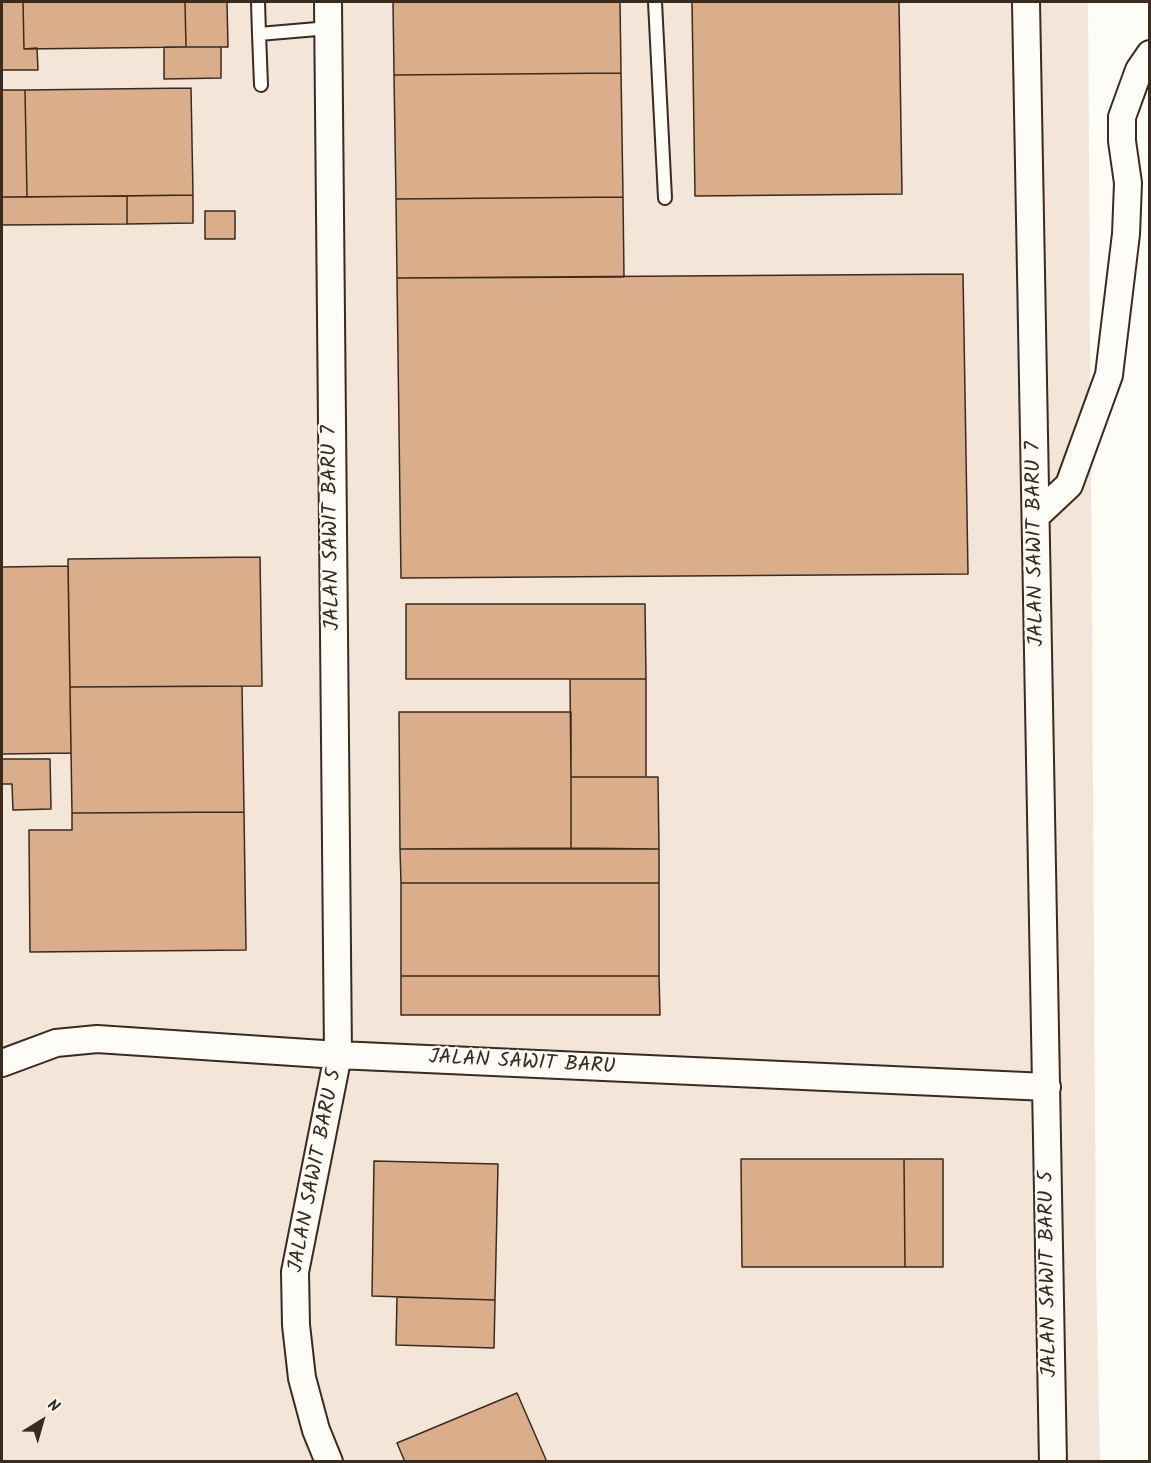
<!DOCTYPE html>
<style>
body{margin:0}
#map{position:relative;width:1151px;height:1463px;overflow:hidden;background:#fdfcf7;font-family:Kalam,sans-serif}
canvas{display:block}
.frame{position:absolute;inset:0;border:3px solid #3b2a1e;pointer-events:none}
.north{position:absolute;left:12px;top:1391px;width:60px;height:60px;-webkit-text-stroke:4px #fdfcf7;paint-order:stroke;rotate:37deg;font-size:16px;font-weight:700;line-height:24px;text-align:center;color:#3b2a1e}
.north::after{content:'';display:block;margin:auto;width:21px;height:27px;background:#3b2a1e;clip-path:polygon(50% 0,100% 100%,50% 72%,0 100%)}
</style>
<div id="map">
<canvas width="1151" height="1463"></canvas>
<div class="frame"></div>
<div class="north">N</div>
</div>
<script>
const g = document.querySelector('canvas').getContext('2d');
g.lineJoin = 'round';
function fill(path, color) {
  g.fillStyle = color;
  g.fill(path, 'evenodd');
}
function poly(rows) {
  const path = new Path2D();
  for (const r of rows) {
    path.moveTo(r[0], r[1]);
    for (let i = 2; i < r.length; i += 2) path.lineTo(r[i], r[i + 1]);
  }
  return path;
}
function trace(path, color, width, dash) {
  g.strokeStyle = color;
  g.lineWidth = width;
  g.lineCap = dash ? 'butt' : 'round';
  g.setLineDash(dash || []);
  g.stroke(path);
}
function label(font, color, halo, rows, align = 'center') {
  g.font = font + ' Kalam,sans-serif';
  g.lineWidth = 4.5;
  g.setLineDash([]);
  g.textBaseline = 'middle';
  g.strokeStyle = halo;
  g.fillStyle = color;
  for (const [text, x, y, turn = 0] of rows) {
    g.save();
    g.translate(x, y);
    g.rotate((+turn || 0) * Math.PI / 180);
    g.textAlign = isNaN(turn) ? turn : align;
    if (halo) g.strokeText(text, 0, 0);
    g.fillText(text, 0, 0);
    g.restore();
  }
}
const built = poly([
 [2,2,1088,2,1096,1272,1100,1461,2,1462]
]);
const building = poly([
 [2,2,23,2,24,49,37,48,38,70,2,70,2,2],
 [23,2,185,2,186,47,24,49,23,2],
 [185,2,227,2,228,47,186,47,185,2],
 [393,2,620,2,621,73,394,75,393,2],
 [692,2,899,2,902,194,695,196,692,2],
 [164,47,221,47,221,78,164,79,164,47],
 [621,73,623,197,396,199,394,75,621,73],
 [191,88,193,195,27,197,25,90,191,88],
 [2,90,25,90,27,197,2,197,2,90],
 [193,195,193,223,127,224,127,196,193,195],
 [127,196,127,224,2,225,2,197,127,196],
 [623,197,624,277,397,278,396,199,623,197],
 [205,211,235,211,235,239,205,239,205,211],
 [963,274,968,574,401,578,397,278,963,274],
 [260,557,262,686,70,687,68,559,260,557],
 [68,566,71,753,2,754,2,567,68,566],
 [406,604,645,604,646,679,406,679,406,604],
 [570,679,646,679,646,777,571,777,570,679],
 [242,686,244,812,72,813,70,687,242,686],
 [399,712,571,712,571,848,400,849,399,712],
 [2,759,50,759,51,809,13,810,12,784,2,784,2,759],
 [571,777,658,777,659,849,571,848,571,777],
 [244,812,246,950,30,952,29,830,72,830,72,813,244,812],
 [400,849,659,849,659,883,401,883,400,849],
 [401,883,659,883,659,976,401,976,401,883],
 [401,976,659,976,660,1015,401,1015,401,976],
 [741,1159,904,1159,905,1267,742,1267,741,1159],
 [904,1159,943,1159,943,1267,905,1267,904,1159],
 [374,1161,498,1164,495,1300,372,1296,374,1161],
 [397,1297,495,1300,494,1348,396,1345,397,1297],
 [517,1393,547,1462,405,1462,397,1443,517,1393]
]);
const service = poly([
 [258,2,259,34,329,28],
 [655,2,665,198],
 [259,34,261,85]
]);
const minor = poly([
 [328,2,338,1055,295,1272,296,1325,302,1378,316,1430,329,1462],
 [1026,2,1053,1462],
 [1036,516,1069,485,1109,375,1126,234,1128,183,1122,141,1122,117,1139,70,1150,54],
 [2,1063,56,1043,97,1039,338,1055,1047,1087]
]);
const streetNames = [
 ["JALAN SAWIT BARU 7",333,528,-91],
 ["JALAN SAWIT BARU 7",1037,544,-91],
 ["JALAN SAWIT BARU",522,1064,3],
 ["JALAN SAWIT BARU 5",317,1171,-79],
 ["JALAN SAWIT BARU 5",1050,1274,-91]
];
fill(built, '#f3e5d7');
fill(building, '#dbae8b');
trace(building, '#3b2a1e', 1.5);
trace(service, '#3b2a1e', 16);
trace(minor, '#3b2a1e', 30);
trace(service, '#fdfcf7', 12);
trace(minor, '#fdfcf7', 26);
label('21px', '#3b2a1e', '#fdfcf7', streetNames);
</script>
